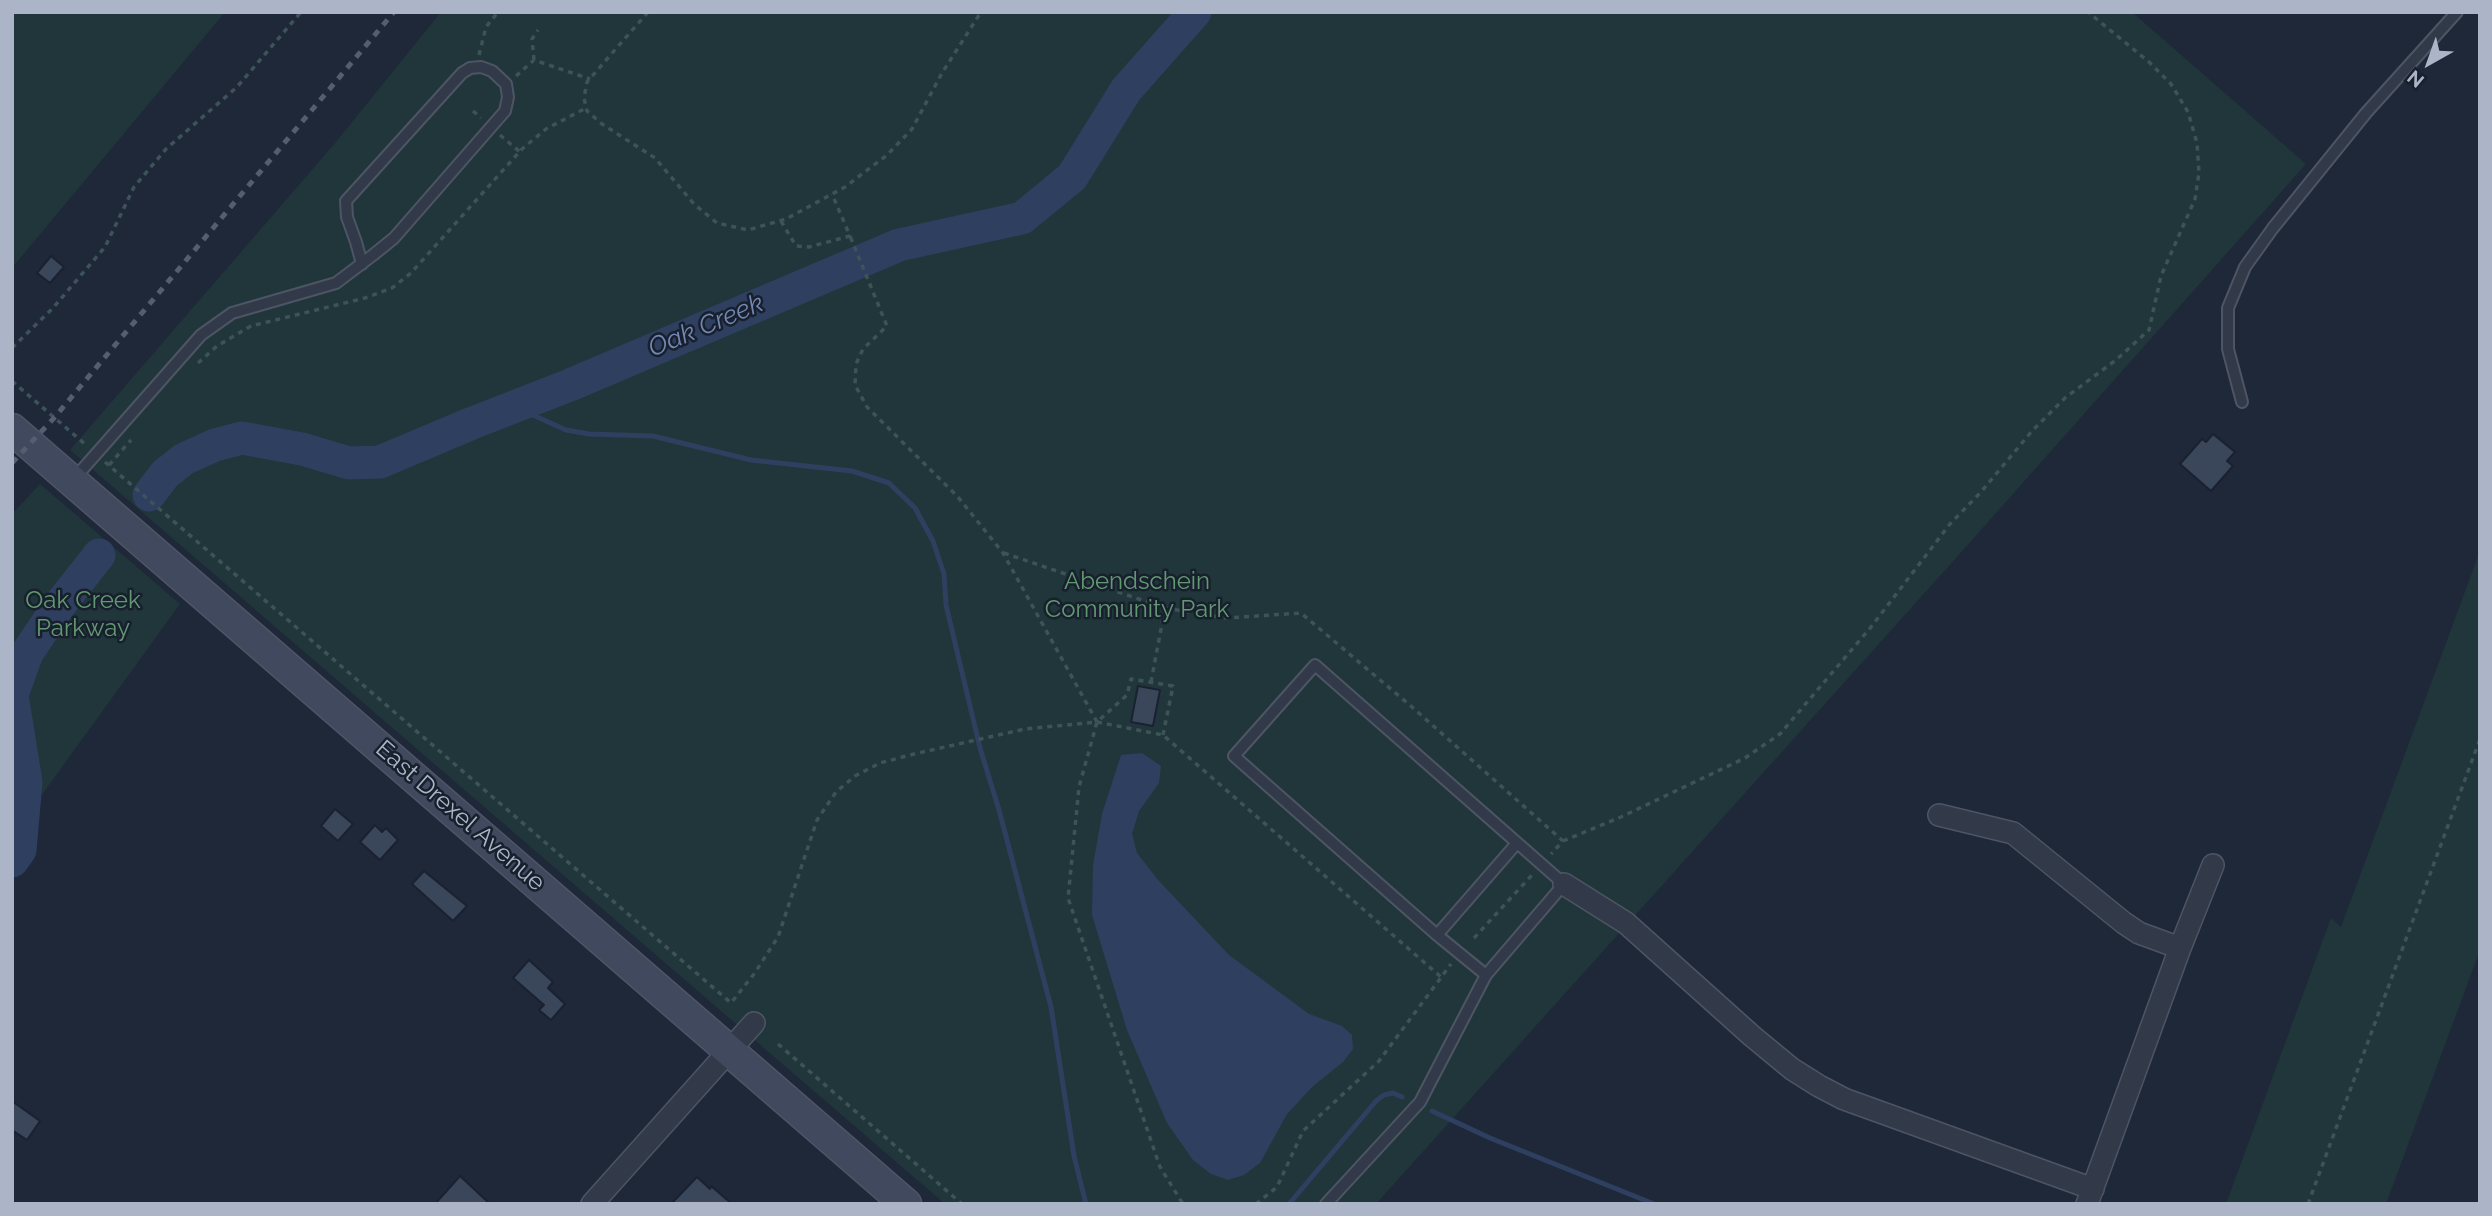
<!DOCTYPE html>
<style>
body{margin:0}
#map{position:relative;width:2492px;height:1216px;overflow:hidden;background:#1e2839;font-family:Raleway,sans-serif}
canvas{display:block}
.frame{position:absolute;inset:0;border:14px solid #acb5c7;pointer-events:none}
.north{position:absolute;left:2394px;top:28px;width:70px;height:70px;-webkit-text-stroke:5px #18202e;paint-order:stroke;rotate:220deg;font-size:19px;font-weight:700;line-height:28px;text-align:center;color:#acb5c7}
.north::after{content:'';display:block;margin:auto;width:24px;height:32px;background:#acb5c7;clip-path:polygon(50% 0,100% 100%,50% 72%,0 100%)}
</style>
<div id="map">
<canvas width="2492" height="1216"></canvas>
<div class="frame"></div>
<div class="north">N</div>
</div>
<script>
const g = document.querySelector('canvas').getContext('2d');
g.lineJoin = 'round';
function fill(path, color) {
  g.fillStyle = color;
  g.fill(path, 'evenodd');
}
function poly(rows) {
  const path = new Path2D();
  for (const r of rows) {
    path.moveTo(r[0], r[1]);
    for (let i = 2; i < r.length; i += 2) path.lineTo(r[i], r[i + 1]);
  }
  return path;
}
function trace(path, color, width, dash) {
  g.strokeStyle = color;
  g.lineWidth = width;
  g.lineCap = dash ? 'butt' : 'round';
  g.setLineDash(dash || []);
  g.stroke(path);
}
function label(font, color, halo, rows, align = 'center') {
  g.font = font + ' Raleway,sans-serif';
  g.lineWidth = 5;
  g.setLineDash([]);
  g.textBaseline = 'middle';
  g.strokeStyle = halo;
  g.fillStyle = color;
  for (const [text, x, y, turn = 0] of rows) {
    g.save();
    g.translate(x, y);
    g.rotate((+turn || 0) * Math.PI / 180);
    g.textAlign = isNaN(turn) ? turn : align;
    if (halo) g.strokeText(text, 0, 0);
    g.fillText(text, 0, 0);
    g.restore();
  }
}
const green = poly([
 [12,12,225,12,12,268],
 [441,12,2132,12,2306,164,1956,558,1376,1204,945,1204,70,450,336,142],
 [40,484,180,604,12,836,12,514],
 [2480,551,2480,950,2386,1204,2226,1204,2331,918,2341,927]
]);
const water = poly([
 [1142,753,1161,766,1159,783,1139,811,1132,834,1137,853,1158,880,1229,955,1309,1014,1342,1026,1352,1035,1353,1049,1343,1062,1312,1087,1287,1114,1260,1163,1244,1175,1228,1180,1211,1174,1193,1160,1167,1123,1127,1030,1092,915,1093,865,1102,814,1121,755]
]);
const stream = poly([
 [515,407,566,430,589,434,653,436,751,460,852,471,889,483,915,508,933,541,944,574,946,605,980,748,999,810,1051,1007,1074,1156,1086,1204],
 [1432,1111,1490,1138,1654,1204],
 [1289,1204,1376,1101,1384,1095,1393,1093,1402,1097]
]);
const river = poly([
 [149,495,165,474,184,459,215,445,242,438,302,449,349,463,380,462,470,424,570,385,899,245,1022,218,1072,177,1126,90,1195,12],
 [12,861,20,850,26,782,12,695,27,653,58,607,99,555]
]);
const building = poly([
 [51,256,64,267,50,283,37,273,51,256],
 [2213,434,2235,452,2227,461,2233,466,2211,491,2180,464,2202,439,2206,442,2213,434],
 [1138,686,1160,690,1153,726,1131,722,1138,686],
 [335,809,353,824,338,841,321,826,335,809],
 [375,825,382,832,386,828,398,840,380,860,360,842,375,825],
 [424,871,467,906,453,921,412,884,424,871],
 [529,960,553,982,548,988,565,1004,551,1020,539,1010,544,1005,513,978,529,960],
 [12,1101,40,1121,27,1140,12,1130,12,1101],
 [460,1176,490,1204,435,1204,460,1176],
 [697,1177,710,1189,711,1186,732,1204,671,1204,697,1177]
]);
const path = poly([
 [648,12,587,82,584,98,587,111,602,124,655,158,694,204,717,223,748,230,786,219,845,187,887,155,912,129,942,73,981,12],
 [479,55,486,27,498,12],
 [534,60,532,39,538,30],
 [516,76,534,60,590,79],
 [473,111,481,118],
 [500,135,520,152],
 [781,221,796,246,809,247,850,236,832,194],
 [12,348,53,308,105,247,134,187,166,149,237,87,301,12],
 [198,363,217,346,251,326,365,298,392,288,411,273,522,149,546,129,586,108],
 [12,381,86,445],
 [105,462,731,1003,754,974,778,937,817,820,836,792,855,776,880,763,914,754,1025,729,1097,722,1003,553,958,497,867,407,855,385,856,364,863,349,887,326,850,236],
 [109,465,131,440],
 [1004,553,1165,608,1226,618,1301,613,1412,707,1563,841,1551,854],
 [1151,682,1165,608],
 [1097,722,1163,735,1441,977],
 [1163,735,1173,686,1131,679,1127,695,1097,722,1079,787,1068,898,1160,1167,1183,1204],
 [1563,841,1621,817,1745,758,1780,734,1871,627,1950,524,1981,492,2032,431,2065,398,2116,360,2149,330,2161,276,2195,199,2199,173,2197,143,2188,112,2171,84,2149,62,2088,12],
 [1474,938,1532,875],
 [778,1044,962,1204],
 [1256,1204,1277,1187,1303,1131,1379,1061,1451,964],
 [2308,1204,2480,739]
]);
const lane = poly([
 [2242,402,2228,349,2228,308,2245,267,2273,228,2366,113,2457,12],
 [73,480,201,335,232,313,336,283,373,255,394,238,505,111,508,97,506,84,492,71,481,67,470,68,462,73,346,201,347,217,356,242,362,264],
 [1437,935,1486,975],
 [1326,1204,1420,1102,1486,975,1564,884,1315,665,1234,756,1437,935,1517,843]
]);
const street = poly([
 [1939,815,2013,833,2124,923,2139,933,2180,948],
 [1564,884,1626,923,1752,1036,1792,1069,1819,1086,1844,1099,2093,1189],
 [592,1204,754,1023],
 [2087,1204,2180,948,2213,865]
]);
const secondary = poly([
 [12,429,906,1204]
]);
const rail = poly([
 [12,463,54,418,394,12]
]);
const parkNames = [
 ["Abendschein",1137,582],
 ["Community Park",1137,610],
 ["Oak Creek",83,601],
 ["Parkway",83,629]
];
const streetNames = [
 ["East Drexel Avenue",460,816,41]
];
const waterNames = [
 ["Oak Creek",706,326,-23]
];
fill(green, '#20363a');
fill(water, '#2f3f60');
trace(stream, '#2f3f60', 5);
trace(river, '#2f3f60', 33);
fill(building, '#3a465a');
trace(building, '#1a2130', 2);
trace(lane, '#4d5565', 14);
trace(street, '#4d5565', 24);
trace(secondary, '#4d5565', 33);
trace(path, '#3e5358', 3.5, [5, 5]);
trace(lane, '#323a4a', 10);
trace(street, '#323a4a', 21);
trace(secondary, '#40495d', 30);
trace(rail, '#545e71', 5, [7, 7]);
label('24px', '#629972', '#18202e', parkNames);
label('24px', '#acb5c7', '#18202e', streetNames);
label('italic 26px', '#7288b2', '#18202e', waterNames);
</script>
